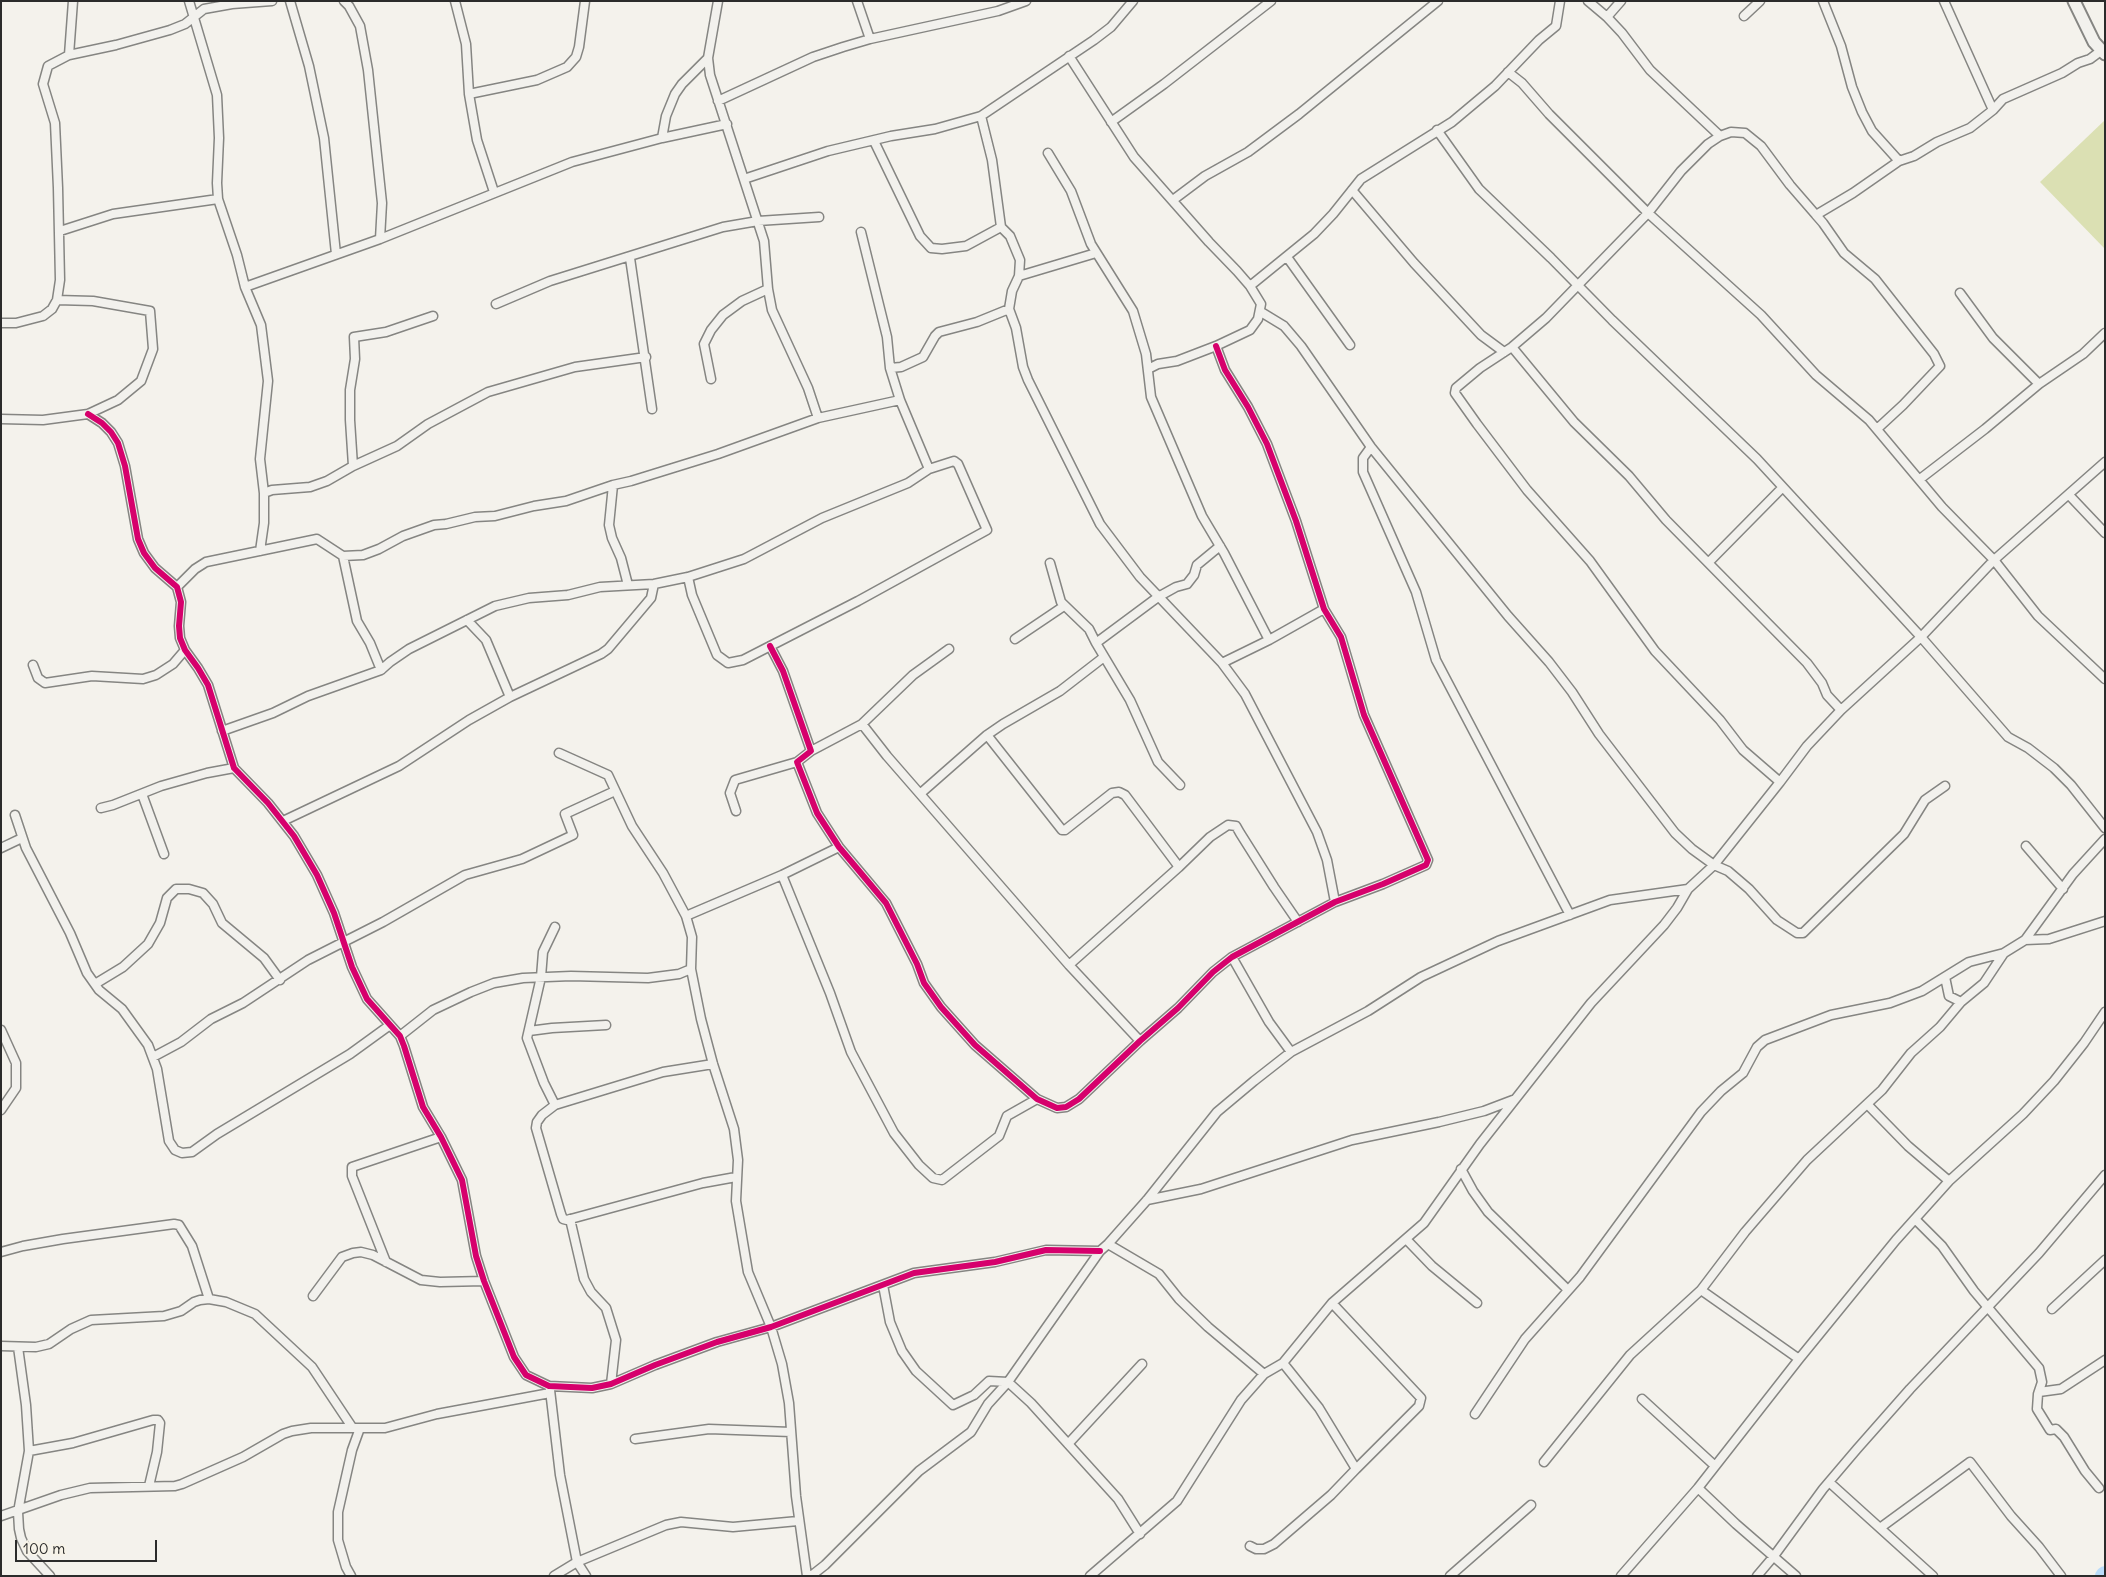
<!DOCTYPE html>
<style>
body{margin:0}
#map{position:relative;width:2106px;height:1577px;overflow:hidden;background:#f4f2ec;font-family:Delius,sans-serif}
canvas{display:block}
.frame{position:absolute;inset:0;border:2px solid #2b2b2b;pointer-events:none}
.scale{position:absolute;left:15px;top:1540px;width:142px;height:22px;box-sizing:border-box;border:2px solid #2b2b2b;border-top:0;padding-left:6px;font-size:15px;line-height:18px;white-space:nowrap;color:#2b2b2b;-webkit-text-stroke:4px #f7f3e8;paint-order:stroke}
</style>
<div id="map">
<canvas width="2106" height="1577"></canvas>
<div class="frame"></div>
<div class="scale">100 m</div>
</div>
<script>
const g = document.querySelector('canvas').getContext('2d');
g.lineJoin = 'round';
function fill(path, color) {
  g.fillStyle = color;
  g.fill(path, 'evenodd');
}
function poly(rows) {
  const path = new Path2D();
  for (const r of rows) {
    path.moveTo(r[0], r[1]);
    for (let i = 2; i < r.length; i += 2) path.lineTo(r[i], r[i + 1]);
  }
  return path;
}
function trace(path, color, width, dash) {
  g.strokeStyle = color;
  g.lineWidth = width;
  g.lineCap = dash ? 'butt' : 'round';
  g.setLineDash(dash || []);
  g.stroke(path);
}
const green = poly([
 [2105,120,2105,249,2040,182]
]);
const river = poly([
 [2104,1576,2105,1575]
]);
const street = poly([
 [189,1,217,95,219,138,217,183,218,199,237,255,245,287,261,325,268,381,260,459,264,493,264,523,260,551],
 [290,1,309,66,324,138,336,254],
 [344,1,349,6,360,26,368,70,382,203,380,239],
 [455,1,466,44,469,94,477,140,494,192],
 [718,1,708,58,710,75,764,241,768,289,772,310,808,388,818,418],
 [857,1,870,39],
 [1588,1,1607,17,1622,33,1650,70,1720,136],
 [1823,1,1841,46,1852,87,1862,112,1872,131,1899,161],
 [1944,1,1993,110],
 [1744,16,1760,1],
 [1607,17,1621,1],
 [69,55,73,1],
 [1069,56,1134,157,1209,242,1237,271,1250,286,1261,304,1258,319,1250,330,1216,346,1177,361,1158,364,1148,369],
 [1508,72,1522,83,1549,114,1648,213,1761,315,1816,375,1869,420,1942,507,1994,560,2038,616,2105,679],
 [469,94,537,80,567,67,576,57,579,47,585,1],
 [718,101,813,57,843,47,870,39,998,11,1026,1],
 [981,116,992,160,1001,227,1010,236,1020,260,1019,276,1012,291,1009,309,1016,328,1023,367,1028,380,1100,524,1140,577,1222,663,1245,694,1317,832,1327,860,1335,902],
 [1111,122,1164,84,1271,1],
 [1437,130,1479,189,1551,258,1612,320,1757,459,1921,637,2008,737,2028,748,2054,768,2071,785,2105,828],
 [662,138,666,116,675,94,682,84,708,58],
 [874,141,920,236,931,248,942,249,966,246,1001,227],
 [1048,153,1071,191,1091,244,1133,311,1146,354,1151,397,1202,516,1224,553,1269,640],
 [744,179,828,151,891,136,935,129,981,116,1094,40,1111,27,1133,1],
 [1352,190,1414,263,1481,335,1504,352],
 [1173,200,1205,176,1248,152,1299,114,1438,1],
 [1816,215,1823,223,1844,253,1875,279,1934,354,1940,366,1903,405,1877,429],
 [60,231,113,214,218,199],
 [1287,257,1350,345],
 [630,258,652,409],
 [1019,276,1096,253],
 [1250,286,1314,234,1333,214,1361,179,1452,122,1495,86,1539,40,1556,26,1560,1],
 [245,287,380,239,572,162,662,138,727,124],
 [1960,293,1993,338,2039,384],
 [496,304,550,281,723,227,758,221,819,217],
 [1261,312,1284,326,1301,346,1371,447,1508,616,1549,662,1572,692,1599,734,1675,833,1692,849,1714,865,1728,871,1749,889,1777,920,1797,933,1803,933,1904,834,1925,800,1945,786],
 [1,323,16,323,43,316,52,309,57,300,60,280,58,188,55,123,43,84,48,66,69,55,116,45,170,30,185,24,204,9,232,4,272,1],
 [1512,347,1574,422,1629,476,1666,520,1807,663,1822,683,1827,695,1841,710],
 [890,368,901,367,923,357,935,336,939,332,977,322,1009,309],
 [711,379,704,344,711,330,723,315,742,301,768,289],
 [900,400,929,469],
 [88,414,102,423,111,432,118,443,125,466,138,539,144,553,155,568,177,587,181,602,179,626,180,638,185,650,198,668,208,685,234,768,268,803,294,836,317,875,334,913,352,967,367,999,400,1036,404,1046,423,1107,441,1137,462,1180,476,1256,484,1281,514,1357,526,1375,549,1386,592,1388,611,1384,655,1365,717,1342,771,1327,914,1273,995,1262,1046,1250,1100,1251],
 [1,419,43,420,88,414,118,400,141,381,153,349,150,311,93,301,57,300],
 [1371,447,1363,458,1363,472,1416,592,1436,660,1570,915],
 [353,466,350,420,350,390,355,359,354,337,386,332,433,316],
 [1920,479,1985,429,2039,384,2083,354,2105,333],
 [264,493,272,490,310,487,327,481,353,466,397,446,428,424,488,392,575,367,646,357],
 [2069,495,2105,533],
 [343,556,363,555,379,549,403,536,434,525,446,524,475,517,495,516,534,506,566,501,613,485],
 [1709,562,1782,488],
 [1050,563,1061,602,1089,629,1096,643],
 [628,585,621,558,612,538,609,525,613,485,631,481,718,454,818,418,900,400,890,368,887,337,861,232],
 [177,587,195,569,206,562,317,539,343,556,357,621,370,643,381,670],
 [467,620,486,640,510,697],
 [1015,639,1064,606],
 [770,646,783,671,811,751,797,762,817,813,839,847,886,903,917,964,924,983,941,1007,975,1045,1037,1099,1057,1108,1066,1107,1079,1099,1140,1041,1178,1008,1213,972,1232,957,1335,902,1383,884,1426,865,1428,860,1364,715,1341,637,1324,609,1296,521,1267,444,1248,407,1225,370,1216,346],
 [1222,663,1269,640,1324,609],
 [33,665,38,678,45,683,92,676,143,679,156,675,173,664,185,650],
 [862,724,887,756,1069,965,1179,867,1210,837,1228,825,1236,826,1240,833,1274,887,1298,922],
 [222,731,273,713,308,696,381,670,390,662,409,649,495,606,529,598,568,595,600,587,654,584,688,577,744,559,822,518,908,483,929,469,954,461,958,464,987,530,858,601,743,660,728,663,717,655,692,595,688,577],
 [987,735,1062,830,1065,830,1112,793,1119,792,1125,795,1179,867],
 [811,751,862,724,913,675,949,649],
 [559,753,608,775,632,826,663,873,686,916,692,937,691,969,701,1019,713,1064,734,1129,738,1160,736,1201,748,1272,771,1327,782,1364,789,1403,796,1496,807,1576],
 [1780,782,1743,750,1720,720,1655,651,1590,561,1527,490,1477,424,1455,393,1456,388,1480,368,1512,347,1546,318,1648,213,1681,171,1708,144,1720,136,1731,132,1745,133,1761,146,1790,185,1816,215,1853,193,1899,161,1914,156,1937,142,1970,128,1993,110,2003,99,2062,73,2078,63,2090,59,2102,50],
 [1180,785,1158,762,1130,700,1096,643,1158,597,1176,587,1187,584,1194,575,1197,565,1220,546],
 [921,793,987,735,1003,724,1060,691,1104,657],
 [142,794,164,854],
 [101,808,113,805,161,786,207,773,234,768],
 [736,811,730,793,735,780,797,762],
 [15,815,26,848,70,933,87,973,99,990,122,1009,148,1045,157,1069,169,1141,175,1150,182,1153,192,1152,217,1134,350,1054,390,1025],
 [283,821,399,766,469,720,510,697,601,654,608,649,651,598,654,584],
 [2026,846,2063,889],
 [1,848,22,838],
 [782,875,830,993,851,1052,894,1133,919,1165,933,1178,942,1180,999,1136,1007,1116,1037,1099],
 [686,916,782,875,839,847],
 [555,927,543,952,541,977,527,1038,544,1083,555,1105],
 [2025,940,2049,939,2105,921],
 [1232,957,1269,1022,1291,1052],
 [1069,965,1140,1041],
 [1945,977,1949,996,1961,1002],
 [95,984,123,967,148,944,160,923,167,898,176,889,189,889,203,893,213,904,222,923,264,958,280,980],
 [1,1030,16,1063,16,1088,1,1110],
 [529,1031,552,1028,606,1025],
 [400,1036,433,1010,471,992,494,983,523,978,571,976,648,978,679,974,691,969],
 [153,1057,181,1042,211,1019,243,1003,308,960,383,922,465,875,522,859,573,835,565,814,615,791],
 [713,1064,663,1072,555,1105,542,1115,537,1122,536,1128,561,1214,563,1219,567,1220,703,1183,736,1177],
 [1867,1104,1908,1146,1949,1181],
 [1461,1169,1473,1191,1488,1212,1568,1290],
 [1147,1200,1201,1189,1352,1140,1439,1122,1484,1111,1513,1100],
 [570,1219,584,1279,591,1292,606,1308,616,1340,611,1384],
 [1915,1219,1942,1246,1974,1291,2039,1368,2042,1382,2038,1394,2037,1409,2050,1430,2056,1429,2064,1437,2085,1471,2099,1488],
 [1406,1239,1432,1266,1477,1303],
 [1108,1244,1159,1274,1179,1299,1208,1327,1264,1374],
 [1,1252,23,1246,63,1239,174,1224,179,1225,192,1246,209,1299],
 [386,1262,352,1176,352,1167,441,1137],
 [883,1285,890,1322,902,1351,916,1371,953,1405,974,1395,989,1381,1008,1382,1031,1403,1118,1499,1140,1534],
 [1701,1290,1799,1359],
 [313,1296,342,1257,353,1253,361,1252,373,1255,421,1280,440,1282,484,1281],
 [1332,1303,1421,1398,1419,1406,1356,1469],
 [2052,1309,2105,1260],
 [1,1346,36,1347,49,1344,71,1329,91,1320,164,1316,181,1311,194,1302,200,1300,209,1299,226,1302,255,1314,312,1367,352,1427],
 [18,1347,26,1405,29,1451,18,1512,19,1529,21,1538,27,1551,50,1576],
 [550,1390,560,1475,577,1562,586,1576],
 [2039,1392,2061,1389,2105,1360],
 [1642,1399,1714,1465],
 [1475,1414,1525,1339,1580,1277,1701,1112,1721,1091,1743,1073,1757,1047,1765,1040,1831,1015,1890,1003,1922,991,1969,962,2004,953],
 [635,1439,709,1429,791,1432],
 [1068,1444,1142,1364],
 [29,1451,73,1443,153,1420,158,1420,160,1423,157,1452,149,1486],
 [1544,1462,1630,1355,1701,1290,1745,1232,1807,1160,1882,1090,1911,1053,1940,1027,1961,1002,1984,983,2004,953,2025,940,2073,874,2105,839],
 [1829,1482,1933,1576],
 [1698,1488,1736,1524,1796,1576],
 [1,1516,61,1495,90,1488,175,1486,182,1484,243,1457,283,1434,292,1431,311,1428,360,1428],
 [1880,1528,1970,1462,2011,1516,2039,1547,2061,1576],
 [1250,1546,1256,1549,1264,1549,1274,1544,1331,1495,1356,1469,1319,1408,1283,1363],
 [351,1576,346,1567,338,1540,338,1512,352,1450,360,1428,385,1428,437,1414,550,1393],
 [554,1576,577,1562,666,1525,681,1522,733,1527,798,1521],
 [811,1576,825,1565,919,1471,971,1432,988,1404,1008,1382,1100,1251,1108,1244,1147,1200,1217,1112,1254,1081,1291,1052,1368,1011,1421,977,1498,941,1610,900,1688,889],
 [1090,1576,1177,1501,1241,1400,1264,1374,1283,1363,1332,1303,1424,1223,1480,1144,1591,1003,1664,925,1677,908,1688,889,1714,865,1780,782,1807,746,1841,710,1921,637,1994,560,2105,462],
 [1450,1576,1531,1505],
 [1621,1576,1698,1488,1799,1359,1896,1240,1949,1181,2023,1114,2054,1081,2084,1043,2105,1012],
 [1757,1576,1774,1556,1823,1489,1857,1449,1910,1389,2039,1253,2105,1175]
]);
const secondary = poly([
 [2074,1,2094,42,2105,54]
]);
const cycleway = poly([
 [88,414,102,423,111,432,118,443,125,466,138,539,144,553,155,568,177,587,181,602,179,626,180,638,185,650,198,668,208,685,234,768,268,803,294,836,317,875,334,913,352,967,367,999,400,1036,404,1046,423,1107,441,1137,462,1180,476,1256,484,1281,514,1357,526,1375,549,1386,592,1388,611,1384,655,1365,717,1342,771,1327,914,1273,995,1262,1046,1250,1100,1251],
 [770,646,783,671,811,751,797,762,817,813,839,847,886,903,917,964,924,983,941,1007,975,1045,1037,1099,1057,1108,1066,1107,1079,1099,1140,1041,1178,1008,1213,972,1232,957,1335,902,1383,884,1426,865,1428,860,1364,715,1341,637,1324,609,1296,521,1267,444,1248,407,1225,370,1216,346]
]);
fill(green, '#dbe0b3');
trace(river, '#badcf9', 18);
trace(street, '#858582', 11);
trace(secondary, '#858582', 15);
trace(street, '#f2f1ed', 8);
trace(secondary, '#f2f1ed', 11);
trace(cycleway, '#d6006c', 6);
</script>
